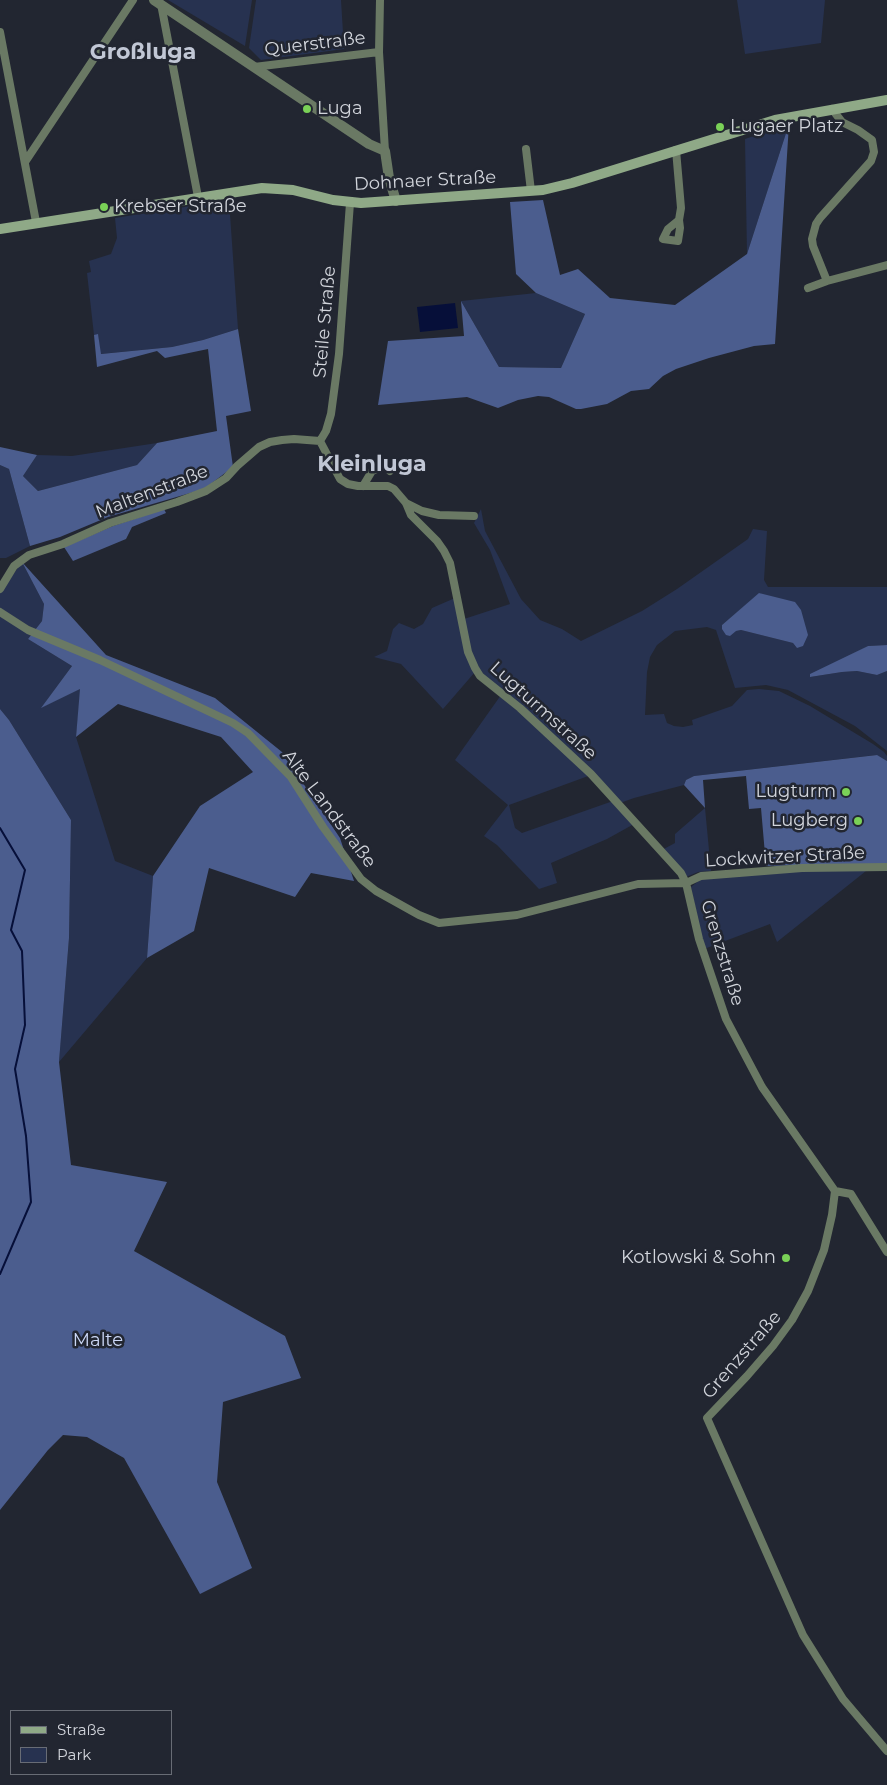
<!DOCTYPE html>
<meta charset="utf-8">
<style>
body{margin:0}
#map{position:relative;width:887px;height:1785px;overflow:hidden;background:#222631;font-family:Montserrat,sans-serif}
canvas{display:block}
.legend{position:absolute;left:10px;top:1710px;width:162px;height:65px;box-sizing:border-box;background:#222631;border:1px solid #686c75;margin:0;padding:6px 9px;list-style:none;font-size:15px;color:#d2d5dc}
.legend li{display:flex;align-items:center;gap:10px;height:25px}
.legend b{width:25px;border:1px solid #686c75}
</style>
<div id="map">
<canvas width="887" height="1785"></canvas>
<ul class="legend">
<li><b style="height:6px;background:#8fa987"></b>Straße</li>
<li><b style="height:14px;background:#273250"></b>Park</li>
</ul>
</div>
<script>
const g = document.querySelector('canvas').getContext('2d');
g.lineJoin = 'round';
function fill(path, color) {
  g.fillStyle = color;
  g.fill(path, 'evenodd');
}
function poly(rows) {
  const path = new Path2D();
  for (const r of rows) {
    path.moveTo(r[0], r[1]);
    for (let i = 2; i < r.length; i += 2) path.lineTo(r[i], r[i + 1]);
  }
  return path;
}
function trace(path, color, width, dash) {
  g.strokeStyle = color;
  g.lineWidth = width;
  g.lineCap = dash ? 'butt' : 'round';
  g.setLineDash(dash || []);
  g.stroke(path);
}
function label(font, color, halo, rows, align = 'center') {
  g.font = font + ' Montserrat,sans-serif';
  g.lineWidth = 5;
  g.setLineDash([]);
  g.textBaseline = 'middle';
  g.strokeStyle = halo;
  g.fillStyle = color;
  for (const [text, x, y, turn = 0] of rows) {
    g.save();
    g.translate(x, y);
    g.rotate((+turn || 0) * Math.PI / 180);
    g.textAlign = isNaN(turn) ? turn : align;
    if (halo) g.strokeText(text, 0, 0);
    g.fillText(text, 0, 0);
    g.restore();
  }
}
const green = poly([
 [168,0,252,0,245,46],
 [256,0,341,0,344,49,261,60,249,48],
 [737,0,825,0,821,43,745,54],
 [789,124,747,254,745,139],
 [229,200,238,329,203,340,172,347,100,354,98,335,94,335,87,273,91,272,89,261,111,254,117,238,115,218],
 [536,293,585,314,561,368,499,367,461,301],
 [157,443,137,465,38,491,23,476,37,455,72,456],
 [0,465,9,469,30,546,6,558,0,558],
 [481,509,485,531,521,599,540,620,562,629,581,641,642,611,677,589,748,539,753,529,767,531,764,580,768,587,887,587,887,645,868,646,810,677,842,672,857,671,877,675,887,671,887,751,855,726,788,690,766,685,735,688,716,630,707,627,675,631,657,645,650,657,647,672,645,715,664,714,667,723,674,726,683,727,693,725,692,720,732,706,747,690,759,689,779,691,810,706,873,744,884,752,887,756,887,761,876,755,694,776,686,780,684,785,634,798,620,803,484,678,471,656,464,619,510,604,490,550,474,523],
 [760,593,797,648,793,643,741,630,736,631,722,625],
 [22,562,44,604,42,621,35,630,0,608,0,593],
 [455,598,475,672,443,709,401,664,374,657,387,651,393,629,399,623,414,629,423,624,432,608],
 [0,616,31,635,28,639,72,666,42,707,81,688,76,737,115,861,153,876,147,958,59,1062,69,938,71,820,9,720,0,709],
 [501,695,591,775,509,805,515,828,522,833,613,801,634,824,607,839,551,863,557,883,539,889,497,845,484,836,508,805,455,760],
 [705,808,711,871,698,872,686,877,662,850,675,843,675,834],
 [802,871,866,871,777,942,770,924,704,949,691,887,701,879]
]);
const forest = poly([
 [789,124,775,344,754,346,709,358,676,369,663,376,649,389,631,391,607,404,581,409,576,409,549,397,538,396,518,400,498,408,467,397,378,405,388,341,464,336,461,301,499,367,561,368,585,314,536,293,516,274,510,202,543,200,560,275,578,269,610,298,675,305,747,254],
 [238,329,251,411,226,416,233,467,204,489,108,517,60,537,30,546,9,469,0,465,0,447,37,455,23,476,38,491,137,465,157,443,217,431,208,349,165,358,157,351,97,367,94,335,98,334,101,354,172,347,203,340],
 [164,509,166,513,132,527,126,539,73,561,64,547,113,526],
 [22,562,106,655,215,698,282,752,340,838,354,881,311,873,295,897,209,868,194,931,147,958,153,876,200,806,253,772,221,737,118,704,76,737,80,689,41,708,72,666,28,639,42,621,44,604],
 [759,593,795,602,801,610,808,635,803,646,797,648,793,643,741,630,736,631,730,636,726,635,722,629,722,625],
 [887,645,887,671,877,675,857,671,842,672,810,677,810,674,868,646],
 [0,709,9,720,71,820,69,938,59,1062,71,1165,167,1182,134,1251,285,1336,301,1378,223,1402,217,1482,252,1568,200,1594,124,1458,87,1437,63,1435,48,1450,0,1510],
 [877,755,887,761,887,866,802,865,766,866,761,808,749,809,746,776,703,780,705,808,684,785,686,780,694,776]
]);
const water = poly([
 [455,303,458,328,420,332,417,307]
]);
const stream = poly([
 [0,828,25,870,11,930,22,951,25,1025,15,1069,26,1136,31,1202,0,1274]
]);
const minor = poly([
 [380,0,379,52,385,151],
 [161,4,198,197],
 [0,32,36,222],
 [254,67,379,52],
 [526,149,531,191],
 [676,150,681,208,679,220,668,229,663,239,678,241,680,228,679,220],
 [25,162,133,0],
 [827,281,813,246,812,239,816,224,820,218,871,161,874,152,872,140,858,130,842,122,832,109],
 [808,288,827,281,887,265],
 [320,441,340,479,348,484,358,486,388,486,394,489,406,503,411,515,437,541,444,551,450,563,468,652,475,668,480,676,520,708,591,774,681,873,686,883,699,939,726,1019,762,1087,835,1191,832,1215,824,1250,808,1291,792,1320,773,1346,747,1376,707,1418,803,1635,843,1699,887,1751],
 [320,441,326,431,331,414,339,354,350,203],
 [363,486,372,471,381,467,387,467,390,471],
 [406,503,422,511,439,515,474,516],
 [0,589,14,566,29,555,63,544,110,523,177,502,206,491,226,478,237,466,259,447,270,442,282,440,294,439,320,441],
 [0,612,28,630,100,660,233,723,248,733,291,777,323,827,361,879,376,891,419,915,439,923,517,915,638,884,686,883,701,876,802,868,887,867],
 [835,1191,851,1194,887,1252]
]);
const tertiary = poly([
 [154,0,369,144,385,151,389,178,396,201]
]);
const secondary = poly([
 [0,229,262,188,293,190,333,200,361,203,543,190,572,183,775,120,887,100]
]);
const markers = [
 [307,109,5,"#7ad157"],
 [720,127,5,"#7ad157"],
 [104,207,5,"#7ad157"],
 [846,792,5,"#7ad157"],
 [858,821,5,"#7ad157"],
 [786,1258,5,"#7ad157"]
];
const streetNames = [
 ["Querstraße",315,44,-7],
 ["Dohnaer Straße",425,181,-3],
 ["Steile Straße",325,322,-85],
 ["Maltenstraße",152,492,-21],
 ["Lugturmstraße",543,711,42],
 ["Alte Landstraße",329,809,53],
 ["Lockwitzer Straße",785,857,-3],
 ["Grenzstraße",722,953,73],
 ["Grenzstraße",742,1355,-49]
];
const poiNames = [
 ["Luga",317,109],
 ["Lugaer Platz",730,127],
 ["Krebser Straße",114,207],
 ["Lugturm",836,792,"right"],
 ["Lugberg",848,821,"right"],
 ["Kotlowski & Sohn",776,1258,"right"]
];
const parkNames = [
 ["Malte",98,1341]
];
const districtNames = [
 ["Großluga",143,53],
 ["Kleinluga",372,465]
];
fill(green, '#273250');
fill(forest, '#4b5d8e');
fill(water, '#060f39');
trace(stream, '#060f39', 2);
trace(minor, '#6a7964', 8);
trace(tertiary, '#6a7964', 10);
trace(secondary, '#8fa987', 10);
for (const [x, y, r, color] of markers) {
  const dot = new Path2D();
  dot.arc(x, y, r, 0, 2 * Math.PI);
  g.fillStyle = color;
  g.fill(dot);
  trace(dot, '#222631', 2);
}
label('18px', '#d2d5dc', '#222631', streetNames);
label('18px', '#d2d5dc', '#222631', poiNames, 'left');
label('18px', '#ccd8f7', '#222631', parkNames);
label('bold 22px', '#c1c7d5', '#222631', districtNames);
</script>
